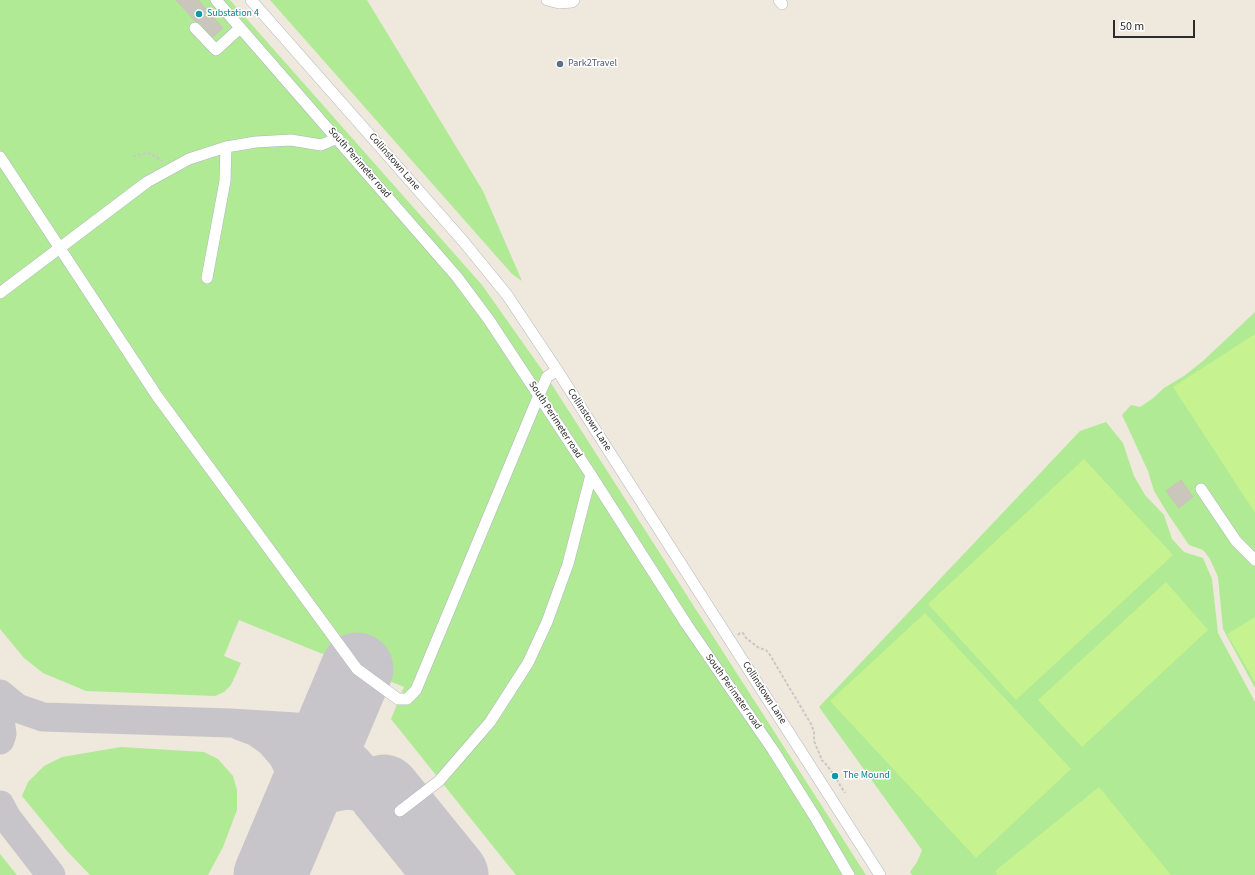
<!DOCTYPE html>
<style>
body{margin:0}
#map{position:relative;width:1255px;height:875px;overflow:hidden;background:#efe8dd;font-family:"Source Sans 3",sans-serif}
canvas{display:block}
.scale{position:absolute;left:1113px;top:20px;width:82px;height:18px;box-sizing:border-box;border:2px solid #2c2c2c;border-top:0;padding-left:5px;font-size:12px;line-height:14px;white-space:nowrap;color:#2c2c2c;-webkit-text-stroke:3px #fff;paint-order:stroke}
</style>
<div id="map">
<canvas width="1255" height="875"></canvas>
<div class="scale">50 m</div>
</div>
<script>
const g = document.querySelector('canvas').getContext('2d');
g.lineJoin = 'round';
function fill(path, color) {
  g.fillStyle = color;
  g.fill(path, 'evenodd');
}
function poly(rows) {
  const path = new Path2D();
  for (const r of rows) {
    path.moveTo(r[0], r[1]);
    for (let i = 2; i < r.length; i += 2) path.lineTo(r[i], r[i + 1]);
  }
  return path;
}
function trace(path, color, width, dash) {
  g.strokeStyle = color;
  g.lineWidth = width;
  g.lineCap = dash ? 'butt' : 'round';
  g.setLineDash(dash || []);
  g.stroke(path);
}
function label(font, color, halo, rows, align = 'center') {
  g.font = font + ' "Source Sans 3",sans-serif';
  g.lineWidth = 3;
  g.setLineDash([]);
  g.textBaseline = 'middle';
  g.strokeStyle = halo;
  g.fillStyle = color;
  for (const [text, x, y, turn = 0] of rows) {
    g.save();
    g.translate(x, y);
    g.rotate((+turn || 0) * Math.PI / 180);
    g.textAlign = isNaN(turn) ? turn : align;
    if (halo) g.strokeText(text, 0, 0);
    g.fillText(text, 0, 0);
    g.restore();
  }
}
const green = poly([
 [0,0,230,0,482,285,547,377,866,875,516,875,391,719,404,687,239,620,224,656,241,663,231,685,224,692,215,696,86,691,43,673,24,658,0,629],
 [270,0,367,0,483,191,522,281,512,274],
 [1255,312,1255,688,1223,629,1218,577,1210,559,1203,550,1189,545,1168,514,1154,491,1148,471,1122,415,1131,405,1140,407,1152,399,1164,388,1184,376,1203,361],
 [1106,422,1123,443,1134,476,1145,495,1164,515,1172,539,1184,552,1203,558,1212,579,1218,633,1255,702,1255,875,912,875,910,872,917,862,922,850,819,707,1080,431],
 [121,747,204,752,218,759,233,776,237,790,237,810,223,847,208,875,90,875,67,851,22,796,28,782,44,766,62,757],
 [0,854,17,875,0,875]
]);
const pitch = poly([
 [1255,334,1255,513,1173,387],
 [1084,459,1173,555,1016,700,928,604],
 [1166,582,1208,630,1082,747,1038,700],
 [925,613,1071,769,976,858,830,701],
 [1255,617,1255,682,1227,634],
 [1099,787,1171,875,998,875,995,871]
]);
const taxiway = poly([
 [0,694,17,708,43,717,230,723,296,727,327,739,340,747,356,759,384,791],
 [0,719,2,734,0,740],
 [240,726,256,732,270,742,283,757,290,771,293,785,294,798,291,820,269,875],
 [0,805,7,818,51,875],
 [288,831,297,819,306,810,316,804,326,799,347,795,373,798,384,802,403,814]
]);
const runway = poly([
 [384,791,452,875],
 [270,875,357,669]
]);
const building = poly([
 [176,0,198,0,223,28,213,37,200,23,195,21,176,0],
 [1181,480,1193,497,1179,508,1166,491,1181,480]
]);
const path = poly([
 [133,156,149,153,163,161],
 [738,635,740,633,743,633,746,638,759,648,766,650,770,655,811,724,814,732,814,741,822,760],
 [821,760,824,762,832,772,845,793]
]);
const minor = poly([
 [216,0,457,277,489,320,591,475,687,625,773,750,815,817,849,875],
 [251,0,463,241,507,295,557,370,880,875],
 [547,0,559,3,572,2,574,0],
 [779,0,782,4],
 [195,28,216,50,240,28],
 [0,157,157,396,357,669,398,699,407,699,416,690,539,395,547,377,557,370],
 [207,278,225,181,226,147],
 [0,293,147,182,189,159,226,147,256,142,291,140,321,145,338,138],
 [1201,489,1236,541,1255,560],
 [400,811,439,781,490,722,528,663,547,622,568,564,591,475]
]);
const markers = [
 [199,14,4,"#0f9aa8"],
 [560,64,4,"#5c6f8a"],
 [835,776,4,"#0f9aa8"]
];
const cultureNames = [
 ["Substation 4",207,14],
 ["The Mound",843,776]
];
const serviceNames = [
 ["Park2Travel",568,64]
];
const streetNames = [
 ["Collinstown Lane",394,162,49],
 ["South Perimeter road",359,163,49],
 ["South Perimeter road",555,420,57],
 ["Collinstown Lane",589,420,57],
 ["South Perimeter road",733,692,55],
 ["Collinstown Lane",764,693,57]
];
fill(green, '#b0ea95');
fill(pitch, '#c6f390');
trace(taxiway, '#c7c5ca', 29);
trace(runway, '#c7c5ca', 73);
fill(building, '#cac6bc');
trace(building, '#cbc4b7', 1);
trace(minor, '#b1b4c1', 12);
trace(path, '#c8c8c8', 2, [3, 2]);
trace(minor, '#fff', 11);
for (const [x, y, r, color] of markers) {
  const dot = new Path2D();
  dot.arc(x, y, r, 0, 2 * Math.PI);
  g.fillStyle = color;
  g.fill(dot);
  trace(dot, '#fff', 1.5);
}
label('10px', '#0d838f', '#fff', cultureNames, 'left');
label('10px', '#4e5e75', '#fff', serviceNames, 'left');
label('10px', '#2c2c2c', '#fff', streetNames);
</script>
